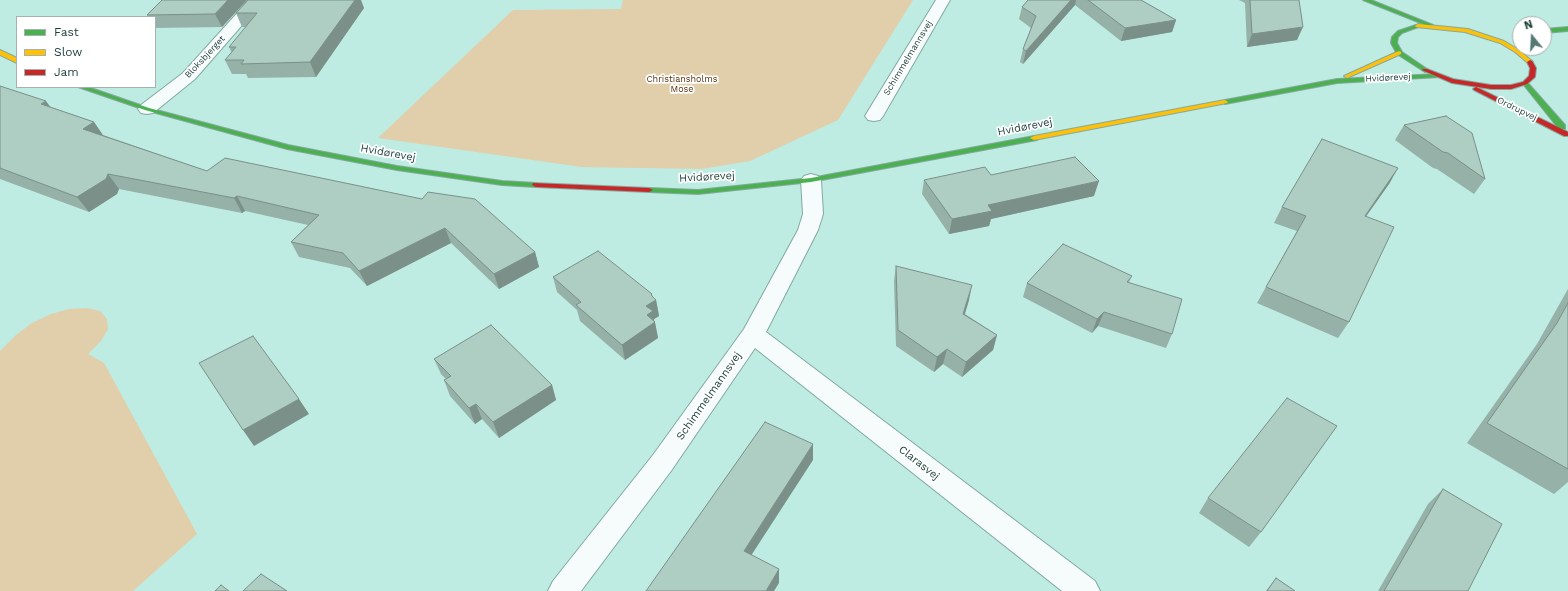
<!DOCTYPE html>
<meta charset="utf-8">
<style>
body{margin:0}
#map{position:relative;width:1568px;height:591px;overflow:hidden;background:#beebe2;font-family:"Work Sans",sans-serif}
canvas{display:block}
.legend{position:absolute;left:16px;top:16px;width:140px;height:72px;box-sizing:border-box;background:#fff;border:1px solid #a4b1af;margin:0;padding:5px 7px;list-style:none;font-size:12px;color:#1b3d37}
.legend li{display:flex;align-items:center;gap:8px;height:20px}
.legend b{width:20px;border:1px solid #a4b1af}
.north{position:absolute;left:1512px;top:16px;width:40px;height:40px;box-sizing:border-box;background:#fff;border:1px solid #a4b1af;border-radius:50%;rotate:342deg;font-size:11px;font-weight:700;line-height:16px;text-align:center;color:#1b3d37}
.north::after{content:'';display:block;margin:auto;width:14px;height:18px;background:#547a73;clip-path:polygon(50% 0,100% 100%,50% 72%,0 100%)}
</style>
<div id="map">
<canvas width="1568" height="591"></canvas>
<ul class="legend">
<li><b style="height:5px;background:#4caf50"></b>Fast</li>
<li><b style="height:5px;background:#ffc107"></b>Slow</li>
<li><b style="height:5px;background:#c62828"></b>Jam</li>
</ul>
<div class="north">N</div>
</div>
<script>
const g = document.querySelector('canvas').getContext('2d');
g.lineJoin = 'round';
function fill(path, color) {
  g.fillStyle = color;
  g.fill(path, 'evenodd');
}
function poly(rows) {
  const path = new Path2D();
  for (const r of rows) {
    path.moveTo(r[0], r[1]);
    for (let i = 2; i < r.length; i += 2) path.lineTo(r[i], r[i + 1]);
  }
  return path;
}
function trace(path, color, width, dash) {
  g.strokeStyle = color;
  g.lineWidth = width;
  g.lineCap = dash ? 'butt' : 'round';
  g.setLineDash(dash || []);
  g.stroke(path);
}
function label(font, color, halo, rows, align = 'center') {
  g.font = font + ' "Work Sans",sans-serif';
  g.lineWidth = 3.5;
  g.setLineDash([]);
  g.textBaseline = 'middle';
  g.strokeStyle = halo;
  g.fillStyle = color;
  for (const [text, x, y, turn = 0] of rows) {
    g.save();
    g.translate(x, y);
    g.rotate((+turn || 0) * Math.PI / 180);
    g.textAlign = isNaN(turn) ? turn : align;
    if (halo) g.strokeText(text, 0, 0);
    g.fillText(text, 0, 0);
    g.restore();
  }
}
const green = poly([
 [623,0,913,0,838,120,750,161,702,169,582,167,378,138,513,10,621,9],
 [87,308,100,311,107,319,108,329,101,341,88,354,104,363,197,534,133,591,0,591,0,351,16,335,32,323,51,314,69,309]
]);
const street = poly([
 [249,0,264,0,195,79,153,113,147,114,141,113,138,109,141,105,183,73,249,0],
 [936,0,950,0,883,116,880,120,874,121,868,120,865,116,936,0],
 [811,174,818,176,821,180,823,214,818,230,766,332,1095,581,1100,591,1062,591,755,348,671,471,581,591,548,591,553,581,653,455,744,329,798,230,803,214,801,180,804,176,811,174]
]);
const fast = poly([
 [1363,0,1371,0,1433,25,1428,26,1363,0],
 [1416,25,1421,26,1402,33,1398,37,1397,43,1402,52,1427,69,1427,71,1425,72,1397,54,1391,43,1392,37,1398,31,1416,25],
 [1568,27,1568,31,1544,33,1544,29,1568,27],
 [1438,74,1441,76,1440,77,1337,83,1225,104,1222,102,1225,100,1337,79,1438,74],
 [1525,81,1527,82,1565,125,1565,129,1559,129,1523,84,1522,83,1525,81],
 [78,87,88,87,149,108,288,145,397,166,502,181,536,183,540,185,536,187,502,185,397,170,287,149,145,110,78,87],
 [1034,136,1038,138,1037,140,811,182,698,194,649,192,645,190,649,188,698,190,811,178,1034,136]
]);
const slow = poly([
 [1418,24,1468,29,1504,41,1519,50,1533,62,1528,63,1515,52,1500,43,1465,32,1416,27,1415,26,1418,24],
 [0,50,17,58,17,63,0,55,0,50],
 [1399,51,1401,52,1401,54,1349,77,1347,78,1344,76,1399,51],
 [1225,100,1228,102,1227,103,1034,140,1030,138,1034,136,1225,100]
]);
const jam = poly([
 [1530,60,1532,61,1536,68,1535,77,1527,84,1511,89,1491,89,1452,83,1422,70,1423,69,1427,69,1453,79,1491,85,1511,85,1523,82,1529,76,1530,68,1527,62,1530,60],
 [1476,87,1568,132,1568,136,1564,136,1474,90,1473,89,1476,87],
 [533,183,649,188,653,190,649,192,536,187,532,185,533,183]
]);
const wall = poly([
 [162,0,247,0,222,27,155,28,155,17,149,17,147,15],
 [1028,0,1141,0,1176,20,1172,32,1121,41,1075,5,1023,64,1020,62,1023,49,1031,28,1019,19,1022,7],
 [1239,0,1299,0,1297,40,1247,47,1245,3],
 [364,8,316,77,248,78,246,74,232,74,225,60,232,53,229,47,246,27,242,27,236,13],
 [0,86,51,107,94,122,103,135,207,171,225,158,535,252,539,267,499,289,451,243,367,286,350,268,299,257,291,242,308,225,245,211,242,213,119,189,117,194,89,212,0,179],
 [1446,116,1485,179,1474,194,1437,169,1433,168,1395,140,1404,125],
 [1398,168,1389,184,1366,216,1349,322,1338,338,1257,303,1297,231,1274,223,1282,207],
 [991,175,1094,196,991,219,989,226,949,234,922,194,924,180],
 [896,266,969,300,965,314,997,335,993,350,962,377,943,364,934,372,896,346,894,281],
 [1132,276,1129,282,1172,334,1166,348,1098,326,1092,333,1023,297,1027,283],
 [553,277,653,297,656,300,659,316,654,319,658,338,625,360,580,321,577,310,557,292],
 [1568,289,1568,482,1554,494,1467,443,1537,344],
 [434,359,552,385,556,400,499,438,482,419,475,424,450,396,444,380,446,379,441,374],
 [1443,489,1468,591,1378,591,1428,504],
 [1208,498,1261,532,1249,547,1199,513],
 [1276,578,1295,591,1266,591]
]);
const shadedWall = poly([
 [228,0,247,0,222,27,215,14],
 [355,0,361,0,364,8,316,77,310,62],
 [1071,0,1076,0,1075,5,1023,64,1026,51],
 [1176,20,1172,32,1121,41,1125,28],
 [1303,27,1297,40,1247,47,1252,34],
 [46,101,57,116,41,104],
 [94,122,104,137,83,129],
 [1398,168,1389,184,1355,232,1365,216],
 [108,174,119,189,117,194,89,212,77,197],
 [1099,181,1094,196,991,219,989,226,949,234,952,219,988,205],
 [237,196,245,211,242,213,234,198],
 [445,228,451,243,367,286,359,271],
 [535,252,539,267,499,289,494,274],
 [972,285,969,300,960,329,963,314],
 [652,294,653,302,656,300,659,316,654,319,654,323,655,322,658,338,625,360,622,345,647,315,646,306,651,295],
 [1104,312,1098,326,1092,333,1097,319],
 [997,335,993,350,962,377,966,362],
 [947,349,943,364,934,372,937,357],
 [552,385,556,400,499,438,493,422],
 [299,399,309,414,254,446,243,430],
 [476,404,482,419,475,424,469,408],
 [813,444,813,460,745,565,744,551],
 [779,569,779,583,774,591,766,591]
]);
const building = poly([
 [162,0,228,0,215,14,147,15,162,0],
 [248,0,355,0,310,62,241,64,244,60,225,60,236,47,229,47,257,13,236,13,248,0],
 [1028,0,1071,0,1026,51,1023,49,1036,16,1022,7,1028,0],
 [1088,0,1141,0,1176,20,1125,28,1088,0],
 [1250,0,1299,0,1303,27,1252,34,1250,0],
 [0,86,46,101,41,104,94,122,83,129,207,171,225,158,422,199,428,192,475,199,535,252,494,274,445,228,359,271,343,253,291,242,319,215,237,196,234,198,108,174,106,179,77,197,0,168,0,86],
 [1446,116,1472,133,1485,179,1448,153,1443,152,1404,125,1446,116],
 [1322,139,1398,168,1365,216,1394,227,1349,322,1266,287,1306,216,1282,207,1322,139],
 [1075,157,1099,181,988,205,992,211,952,219,924,180,985,167,991,175,1075,157],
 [1063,244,1132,276,1127,282,1182,299,1172,334,1104,312,1097,319,1027,283,1063,244],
 [598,251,652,294,651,295,656,300,646,306,653,311,647,315,655,322,622,345,576,305,581,302,553,277,598,251],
 [896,266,972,285,963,314,997,335,966,362,947,349,937,357,898,330,896,266],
 [1568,303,1568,469,1487,423,1557,323,1568,303],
 [491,325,552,385,493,422,476,404,469,408,444,380,451,376,434,359,491,325],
 [253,336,299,399,243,430,199,363,253,336],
 [1287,398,1337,426,1261,532,1208,498,1287,398],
 [765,422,813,444,744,551,779,569,766,591,646,591,765,422],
 [1443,489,1502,524,1468,591,1384,591,1443,489],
 [261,574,287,591,243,591,261,574],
 [1276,578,1295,591,1267,591,1276,578],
 [221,585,229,591,215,591,221,585]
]);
const farStreetnames = [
 ["Bloksbjerget",205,57,-47],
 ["Schimmelmannsvej",908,58,-59],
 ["Hvidørevej",1388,78,-3],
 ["Ordrupvej",1517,109,26]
];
const farParknames = [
 ["Christiansholms",682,79],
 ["Mose",682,89]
];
const streetNames = [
 ["Hvidørevej",1025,127,-11],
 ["Hvidørevej",388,153,10],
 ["Hvidørevej",707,177,-3],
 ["Schimmelmannsvej",709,396,-55],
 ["Clarasvej",919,463,38]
];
fill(green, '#e1ceaa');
trace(street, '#84a9a2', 2);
trace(fast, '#84a9a2', 2);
trace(slow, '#84a9a2', 2);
trace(jam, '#84a9a2', 2);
fill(street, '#f5fcfb');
fill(fast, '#4caf50');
fill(slow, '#ffc107');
fill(jam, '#c62828');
fill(wall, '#96b1a8');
fill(shadedWall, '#7a9088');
fill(building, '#aecec3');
trace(building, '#7a9088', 1);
label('9px', '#1b3d37', '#fff', farStreetnames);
label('9px', '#58320f', '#fff', farParknames);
label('11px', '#1b3d37', '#fff', streetNames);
</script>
